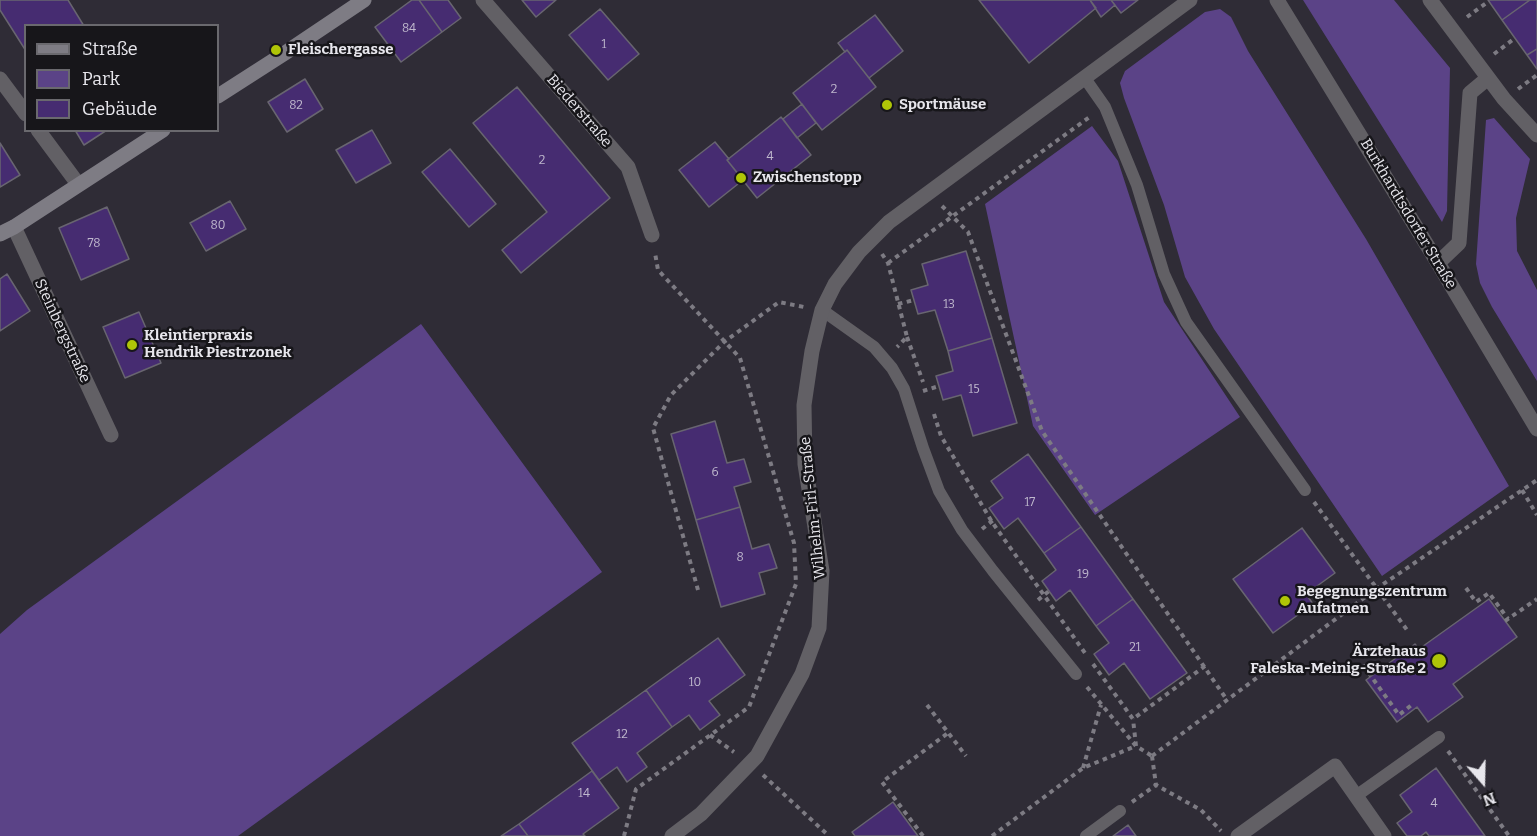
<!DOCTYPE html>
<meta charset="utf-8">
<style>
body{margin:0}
#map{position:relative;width:1537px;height:836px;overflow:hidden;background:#2f2c36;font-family:Bitter,serif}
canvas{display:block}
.legend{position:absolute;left:24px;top:24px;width:195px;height:108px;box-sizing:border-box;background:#17161a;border:2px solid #6a696e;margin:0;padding:8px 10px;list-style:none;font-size:18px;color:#e7e6ec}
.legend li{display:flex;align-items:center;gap:12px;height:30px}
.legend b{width:30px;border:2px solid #6a696e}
.north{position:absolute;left:1453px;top:752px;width:60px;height:60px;-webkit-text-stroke:4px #17161a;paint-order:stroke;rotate:160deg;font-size:16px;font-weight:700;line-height:24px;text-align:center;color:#e7e6ec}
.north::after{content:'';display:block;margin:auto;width:21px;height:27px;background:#e7e6ec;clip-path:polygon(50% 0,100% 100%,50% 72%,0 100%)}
</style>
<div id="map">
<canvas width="1537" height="836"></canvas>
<ul class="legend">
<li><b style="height:8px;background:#7e7c84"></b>Straße</li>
<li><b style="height:16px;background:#5b4387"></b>Park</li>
<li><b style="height:16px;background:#462c71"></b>Gebäude</li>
</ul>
<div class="north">N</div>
</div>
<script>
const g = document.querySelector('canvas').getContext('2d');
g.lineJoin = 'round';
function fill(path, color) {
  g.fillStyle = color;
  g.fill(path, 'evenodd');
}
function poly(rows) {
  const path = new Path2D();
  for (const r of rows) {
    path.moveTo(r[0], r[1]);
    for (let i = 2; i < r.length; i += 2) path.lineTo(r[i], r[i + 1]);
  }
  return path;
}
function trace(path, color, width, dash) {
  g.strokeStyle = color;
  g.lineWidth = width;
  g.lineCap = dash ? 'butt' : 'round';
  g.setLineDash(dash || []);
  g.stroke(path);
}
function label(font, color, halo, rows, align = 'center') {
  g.font = font + ' Bitter,serif';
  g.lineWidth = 5;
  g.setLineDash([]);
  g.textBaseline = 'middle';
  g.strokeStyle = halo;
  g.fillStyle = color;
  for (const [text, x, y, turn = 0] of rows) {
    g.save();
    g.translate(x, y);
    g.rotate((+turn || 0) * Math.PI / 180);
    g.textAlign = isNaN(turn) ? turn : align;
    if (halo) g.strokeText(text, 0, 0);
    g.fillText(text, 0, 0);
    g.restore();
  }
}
const green = poly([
 [1303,0,1394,0,1450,68,1447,211,1442,222],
 [1220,9,1231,17,1248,51,1366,239,1509,486,1382,576,1214,329,1185,277,1164,205,1124,98,1120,83,1125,71,1205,12],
 [1494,118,1530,159,1516,218,1517,251,1537,290,1537,381,1492,307,1480,283,1476,264,1486,120],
 [1092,126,1118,161,1164,302,1240,417,1095,515,1033,426,985,204],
 [421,324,602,572,238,836,0,836,0,634,27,610]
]);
const building = poly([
 [0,0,68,0,84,26,26,26,26,51,0,10,0,0],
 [412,0,419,0,442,32,401,62,375,27,412,0],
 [419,0,448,0,461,18,442,32,419,0],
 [522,0,556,0,536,17,522,0],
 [979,0,1090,0,1096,8,1029,63,979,0],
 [1090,0,1111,0,1115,5,1101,17,1090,0],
 [1111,0,1138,0,1121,13,1111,0],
 [1488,0,1530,0,1502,20,1488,0],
 [1530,0,1537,0,1537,49,1527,55,1502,20,1530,0],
 [600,9,639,54,608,80,569,35,600,9],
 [875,15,903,51,869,78,847,50,845,52,838,43,875,15],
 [1537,49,1537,69,1527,55,1537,49],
 [847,50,876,87,822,130,793,93,847,50],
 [305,79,323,109,287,132,268,102,305,79],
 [517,87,610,198,521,273,502,250,547,212,473,123,517,87],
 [802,104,816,123,797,138,783,119,802,104],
 [781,117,811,155,757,198,727,160,781,117],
 [75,130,107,130,84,145,75,130],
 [372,130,391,163,356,183,336,150,372,130],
 [715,142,729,159,727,160,743,180,709,207,679,170,715,142],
 [0,143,20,175,0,187,0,143],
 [450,149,496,204,469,227,422,172,450,149],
 [230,201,246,229,206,251,190,223,230,201],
 [107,207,129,259,81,280,59,228,107,207],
 [966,251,992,338,948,351,935,310,918,314,911,290,928,285,922,264,966,251],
 [7,274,30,311,0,331,0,279,7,274],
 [139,312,161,363,125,378,103,327,139,312],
 [992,338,1017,423,973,436,961,395,943,400,936,376,953,371,948,351,992,338],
 [715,421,727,463,744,459,751,482,734,487,740,507,696,520,671,434,715,421],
 [1028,454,1081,527,1044,553,1018,518,1004,529,989,508,1003,498,991,481,1028,454],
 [740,507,752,549,769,544,777,568,759,573,765,594,721,607,696,520,740,507],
 [1081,527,1133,599,1096,626,1070,590,1056,601,1042,581,1056,570,1044,553,1081,527],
 [1302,528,1335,573,1306,594,1313,604,1273,633,1233,579,1302,528],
 [1133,599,1187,673,1150,699,1124,663,1109,675,1094,654,1109,643,1096,626,1133,599],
 [1489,599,1517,637,1453,684,1463,697,1428,722,1417,707,1397,722,1366,680,1415,644,1419,649,1489,599],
 [718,638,745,675,709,701,720,715,700,730,689,715,672,727,646,690,718,638],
 [646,690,672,727,637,753,647,767,627,782,617,767,599,780,572,743,646,690],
 [1436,768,1485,836,1429,836,1426,832,1421,836,1407,836,1397,823,1412,812,1400,795,1436,768],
 [592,771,619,808,583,834,585,836,528,836,519,824,592,771],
 [893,802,918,836,855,836,852,832,893,802],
 [519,824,528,836,501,836,519,824],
 [1128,825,1136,836,1113,836,1128,825]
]);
const path = poly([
 [1467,17,1489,1],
 [1494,54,1515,38],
 [1518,89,1537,75],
 [942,206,968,232,1042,431,1227,700],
 [882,254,888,263,907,337,897,347],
 [888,263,1091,116],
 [898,304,914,300],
 [907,337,923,382],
 [923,391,939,386],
 [934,414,941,436,992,522,1085,653],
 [1522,490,1537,515],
 [1314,502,1407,630],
 [982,529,996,518],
 [1466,588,1476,602,1489,593,1508,619],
 [698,590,653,428,671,395,724,342,779,302,804,307],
 [1038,600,1049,591],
 [1505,621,1537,599],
 [1093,664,1133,719,1205,666],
 [1363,665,1399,715,1414,703],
 [1087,687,1136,746,1152,756],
 [927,705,966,756],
 [710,735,734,752],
 [1448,751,1509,836],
 [1152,756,1376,589,1537,480],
 [1152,756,1156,785,1201,810,1221,831],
 [1083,768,1101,705],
 [763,775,829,836],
 [1132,802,1156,785],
 [624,836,636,789,749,707,796,584,794,543,740,358,658,270,655,253],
 [923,836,882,782,948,733],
 [992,836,1083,768,1136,746,1133,719]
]);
const lane = poly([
 [1084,77,1105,107,1137,185,1164,274,1186,322,1305,490],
 [822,310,874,347,892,368,904,389,923,448,939,491,962,530,993,571,1076,674],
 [1356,796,1439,737],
 [1086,836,1120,811]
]);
const street = poly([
 [483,0,628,167,652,235],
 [1277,0,1438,263,1537,429],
 [1430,0,1504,99,1537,135],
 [0,79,26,114],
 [38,130,78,184],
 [14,227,111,435],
 [1438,263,1459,243,1470,93,1488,78],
 [672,836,701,814,757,756,802,674,819,628,822,571,805,464,804,405,812,351,822,310,835,284,859,252,889,222,1190,0],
 [1238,836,1335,766,1384,836]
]);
const secondary = poly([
 [218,96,285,53,364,0],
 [0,234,14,227,163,130]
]);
const markers = [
 [276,50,6,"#afc507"],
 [887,105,6,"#afc507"],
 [741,178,6,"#afc507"],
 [132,345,6,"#afc507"],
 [1285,601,6,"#afc507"],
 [1439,661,8,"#afc507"]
];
const numberNames = [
 ["84",409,29],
 ["1",604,45],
 ["2",834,90],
 ["82",296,106],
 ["4",770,157],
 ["2",542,161],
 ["80",218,226],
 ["78",94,244],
 ["13",949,305],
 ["15",974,390],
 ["6",715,473],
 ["17",1030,503],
 ["8",740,558],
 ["19",1083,575],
 ["21",1135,648],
 ["10",695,683],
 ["12",622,735],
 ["14",584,794],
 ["4",1434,804]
];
const poiNames = [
 ["Fleischergasse",288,50],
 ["Sportmäuse",899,105],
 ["Zwischenstopp",753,178],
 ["Kleintierpraxis",144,336],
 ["Hendrik Piestrzonek",144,353],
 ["Begegnungszentrum",1297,592],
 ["Aufatmen",1297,609],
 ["Ärztehaus",1426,652,"right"],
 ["Faleska-Meinig-Straße 2",1426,669,"right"]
];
const streetNames = [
 ["Biederstraße",579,111,49],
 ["Burkhardtsdorfer Straße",1408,214,59],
 ["Steinbergstraße",62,331,65],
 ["Wilhelm-Firl-Straße",813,508,-96]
];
fill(green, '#5b4387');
fill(building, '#462c71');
trace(building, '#686570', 1.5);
trace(path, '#7d7b83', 4, [4.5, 4.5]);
trace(lane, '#626065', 12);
trace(street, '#626065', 15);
trace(secondary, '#7e7c84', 15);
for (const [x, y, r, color] of markers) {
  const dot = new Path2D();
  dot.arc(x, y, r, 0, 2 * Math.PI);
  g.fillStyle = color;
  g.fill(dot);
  trace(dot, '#17161a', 2);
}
label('12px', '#bfb8cd', null, numberNames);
label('bold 15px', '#e7e6ec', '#17161a', poiNames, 'left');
label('15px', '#e7e6ec', '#17161a', streetNames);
</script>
